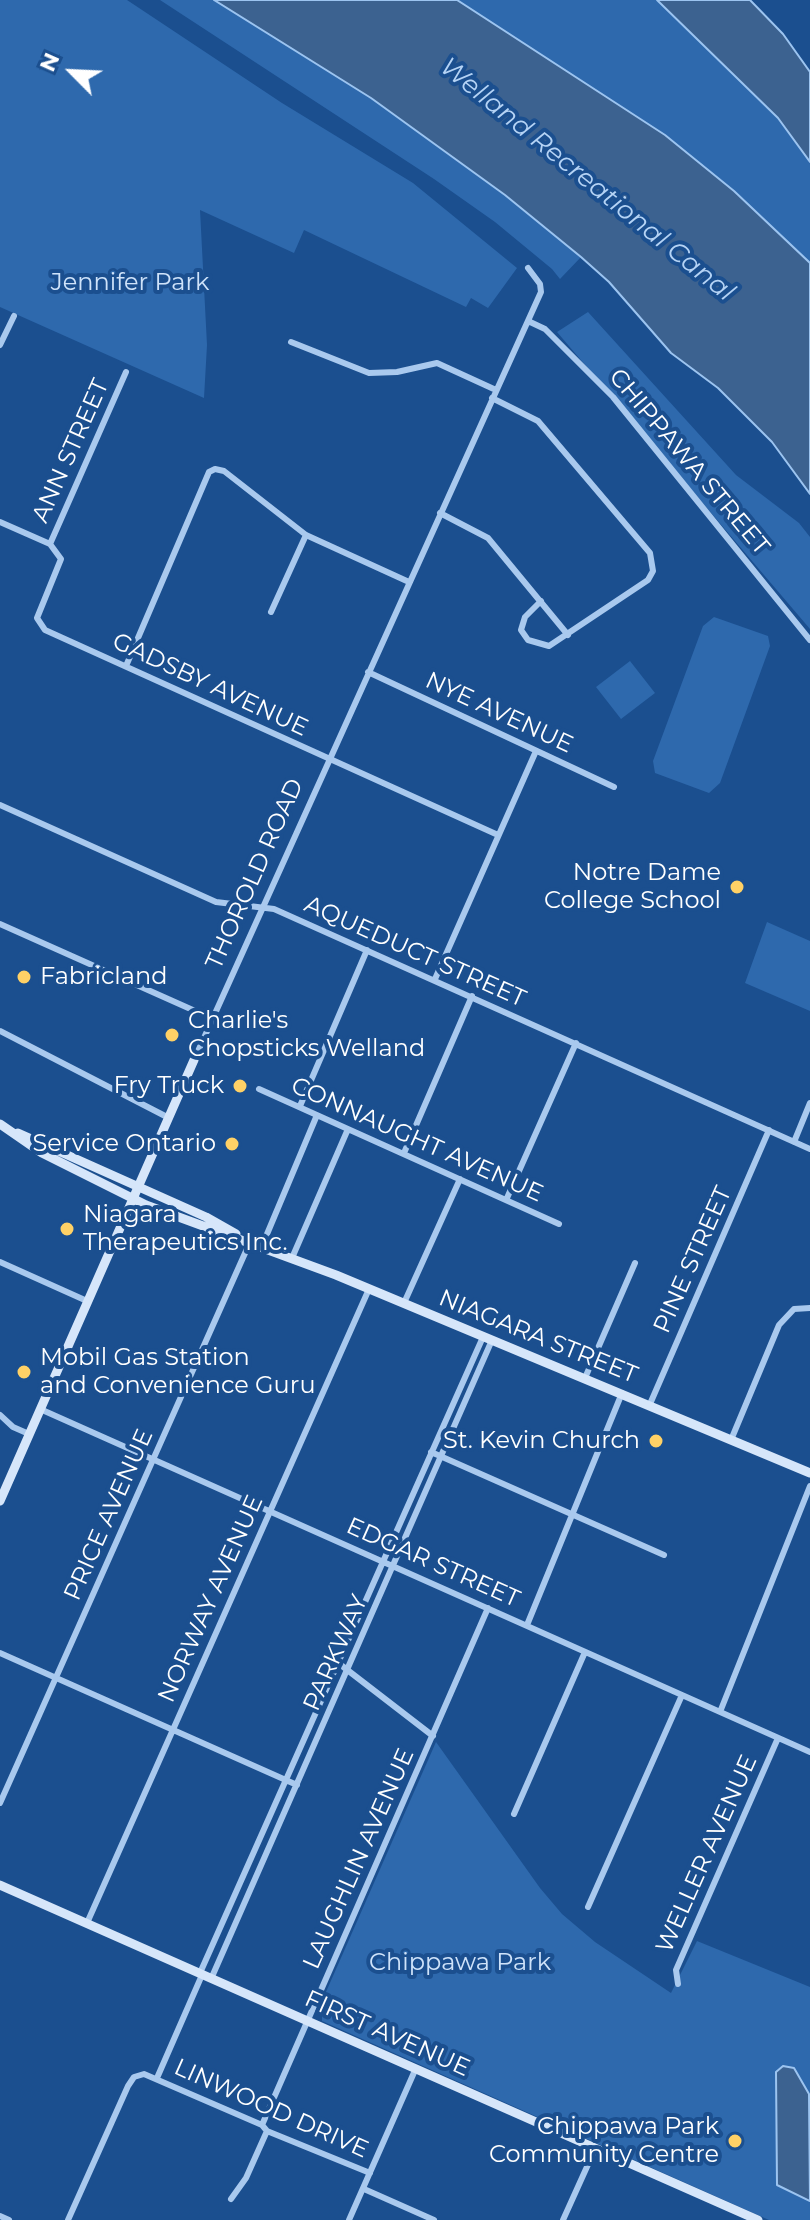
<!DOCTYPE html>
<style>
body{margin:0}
#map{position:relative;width:810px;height:2220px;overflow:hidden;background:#1b4f8f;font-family:Montserrat,sans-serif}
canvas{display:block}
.north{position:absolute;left:32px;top:32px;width:80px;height:80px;-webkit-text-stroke:6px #1b4f8f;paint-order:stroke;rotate:294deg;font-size:22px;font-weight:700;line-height:32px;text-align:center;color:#fff}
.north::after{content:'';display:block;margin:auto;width:28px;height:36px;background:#fff;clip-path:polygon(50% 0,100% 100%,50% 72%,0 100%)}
</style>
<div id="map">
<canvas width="810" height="2220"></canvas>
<div class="north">N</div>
</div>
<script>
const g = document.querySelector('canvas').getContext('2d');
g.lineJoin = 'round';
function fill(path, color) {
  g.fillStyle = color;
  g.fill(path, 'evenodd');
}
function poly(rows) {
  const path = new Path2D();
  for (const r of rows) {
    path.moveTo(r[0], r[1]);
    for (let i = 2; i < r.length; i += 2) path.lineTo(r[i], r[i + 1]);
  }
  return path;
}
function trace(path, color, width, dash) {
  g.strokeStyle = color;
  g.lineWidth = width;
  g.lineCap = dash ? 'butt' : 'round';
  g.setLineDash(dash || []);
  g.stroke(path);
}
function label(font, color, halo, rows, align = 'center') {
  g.font = font + ' Montserrat,sans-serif';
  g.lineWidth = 8;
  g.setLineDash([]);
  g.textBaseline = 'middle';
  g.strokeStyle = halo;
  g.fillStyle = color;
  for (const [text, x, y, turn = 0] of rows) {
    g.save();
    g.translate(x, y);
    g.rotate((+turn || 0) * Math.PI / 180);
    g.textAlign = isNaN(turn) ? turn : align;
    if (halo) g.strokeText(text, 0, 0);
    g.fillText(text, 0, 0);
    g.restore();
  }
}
const green = poly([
 [0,0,127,0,282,103,413,183,517,268,488,308,471,298,466,307,304,230,294,253,200,210,207,345,204,398,0,307],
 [160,0,214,0,371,98,505,195,581,257,560,279,552,269,495,222,434,179],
 [457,0,657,0,778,118,810,162,810,263,734,191],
 [588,312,736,475,799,523,810,537,810,629,557,332],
 [714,617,768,636,770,646,720,783,709,793,655,773,653,761,703,626],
 [630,661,655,693,621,719,596,687],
 [767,922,810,941,810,1011,745,983],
 [436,1742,540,1888,562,1914,595,1942,671,1993,697,1941,810,1987,810,2220,769,2220,322,2021,322,2001]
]);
const water = poly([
 [214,0,457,0,665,135,734,191,810,263,810,494,772,442,718,388,671,353,609,282,581,257,505,195,371,98,214,0],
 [657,0,750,0,783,34,810,72,810,162,778,118,657,0],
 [783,2066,794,2068,809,2094,810,2201,777,2185,776,2072,783,2066]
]);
const street = poly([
 [528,321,545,329,613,397,810,640],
 [291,342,369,373,397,372,437,363,496,390],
 [0,345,14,316],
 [492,398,538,421,650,553,653,571,648,580,549,646,528,640,521,630,525,617,541,601],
 [440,513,488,538,568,635],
 [0,522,50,544,61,559,37,618,45,630,498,835],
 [50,544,126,372],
 [271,612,306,535],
 [126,666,209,472,215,469,224,471,306,535,409,582],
 [368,672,614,787],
 [0,805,216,902,274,909,810,1149],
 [0,924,213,1019],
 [435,979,536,751],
 [0,1031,169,1118],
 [194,1060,541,292,540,284,528,268],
 [259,1089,559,1224],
 [300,1106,367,950],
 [794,1142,810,1103],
 [404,1153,472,996],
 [507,1198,576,1043],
 [262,1246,317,1115],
 [292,1258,348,1129],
 [0,1262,87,1301],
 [404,1303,460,1179],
 [585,1378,635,1263],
 [650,1404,769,1130],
 [40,1409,810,1752],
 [0,1415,13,1427,29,1434],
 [731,1440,779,1325,794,1309,810,1308],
 [431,1452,664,1555],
 [527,1625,622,1393],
 [0,1653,297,1785],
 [337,1662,433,1736],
 [720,1712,810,1486],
 [0,1803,250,1242],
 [514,1814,585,1652],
 [588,1907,682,1695],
 [87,1923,369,1289],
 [200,1973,483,1337],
 [211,1979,492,1340],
 [678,1984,676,1970,778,1738],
 [157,2078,202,1975],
 [262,2125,488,1608],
 [364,2189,434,2220],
 [231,2199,246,2178,267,2131],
 [0,2216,9,2220],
 [68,2220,128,2086,134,2077,144,2074,262,2125,267,2131,370,2173],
 [349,2220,416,2068],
 [563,2220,595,2149]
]);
const secondary = poly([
 [0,1124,42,1153,146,1205,336,1275,810,1473],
 [18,1133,206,1217,236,1234],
 [0,1501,194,1060],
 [0,1885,758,2220]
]);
const markers = [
 [737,887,8,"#ffd166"],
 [24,977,8,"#ffd166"],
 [172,1035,8,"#ffd166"],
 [240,1086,8,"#ffd166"],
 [232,1144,8,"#ffd166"],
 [67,1229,8,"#ffd166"],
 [24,1372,8,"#ffd166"],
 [656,1441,8,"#ffd166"],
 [735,2141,8,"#ffd166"]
];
const parkNames = [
 ["Jennifer Park",130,283],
 ["Chippawa Park",460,1963]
];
const streetNames = [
 ["ANN STREET",71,451,-66],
 ["CHIPPAWA STREET",689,462,50],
 ["GADSBY AVENUE",210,685,25],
 ["NYE AVENUE",499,713,25],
 ["THOROLD ROAD",255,874,-66],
 ["AQUEDUCT STREET",415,952,24],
 ["CONNAUGHT AVENUE",417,1140,24],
 ["PINE STREET",693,1260,-66],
 ["NIAGARA STREET",538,1337,22],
 ["PRICE AVENUE",109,1515,-66],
 ["EDGAR STREET",433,1563,24],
 ["NORWAY AVENUE",211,1599,-66],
 ["PARKWAY",336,1653,-66],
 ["WELLER AVENUE",707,1854,-66],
 ["LAUGHLIN AVENUE",359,1859,-66],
 ["FIRST AVENUE",387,2034,24],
 ["LINWOOD DRIVE",271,2109,24]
];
const poiNames = [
 ["Notre Dame",721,873],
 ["College School",721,901],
 ["Fabricland",40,977,"left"],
 ["Charlie's",188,1021,"left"],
 ["Chopsticks Welland",188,1049,"left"],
 ["Fry Truck",224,1086],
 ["Service Ontario",216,1144],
 ["Niagara",83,1215,"left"],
 ["Therapeutics Inc.",83,1243,"left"],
 ["Mobil Gas Station",40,1358,"left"],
 ["and Convenience Guru",40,1386,"left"],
 ["St. Kevin Church",640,1441],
 ["Chippawa Park",719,2127],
 ["Community Centre",719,2155]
];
const waterNames = [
 ["Welland Recreational Canal",587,180,39]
];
fill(green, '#2e69ad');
fill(water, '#3c6290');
trace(water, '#9cc4f0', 2);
trace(street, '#a9c9ee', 6);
trace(secondary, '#d6e6fa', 9);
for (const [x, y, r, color] of markers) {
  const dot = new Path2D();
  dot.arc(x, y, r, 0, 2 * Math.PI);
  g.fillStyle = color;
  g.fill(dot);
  trace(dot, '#1b4f8f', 3);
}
label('24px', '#cfe3fa', '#1b4f8f', parkNames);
label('24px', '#fff', '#1b4f8f', streetNames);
label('24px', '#fff', '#1b4f8f', poiNames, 'right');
label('italic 26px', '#b5d3f5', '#1b4f8f', waterNames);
</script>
